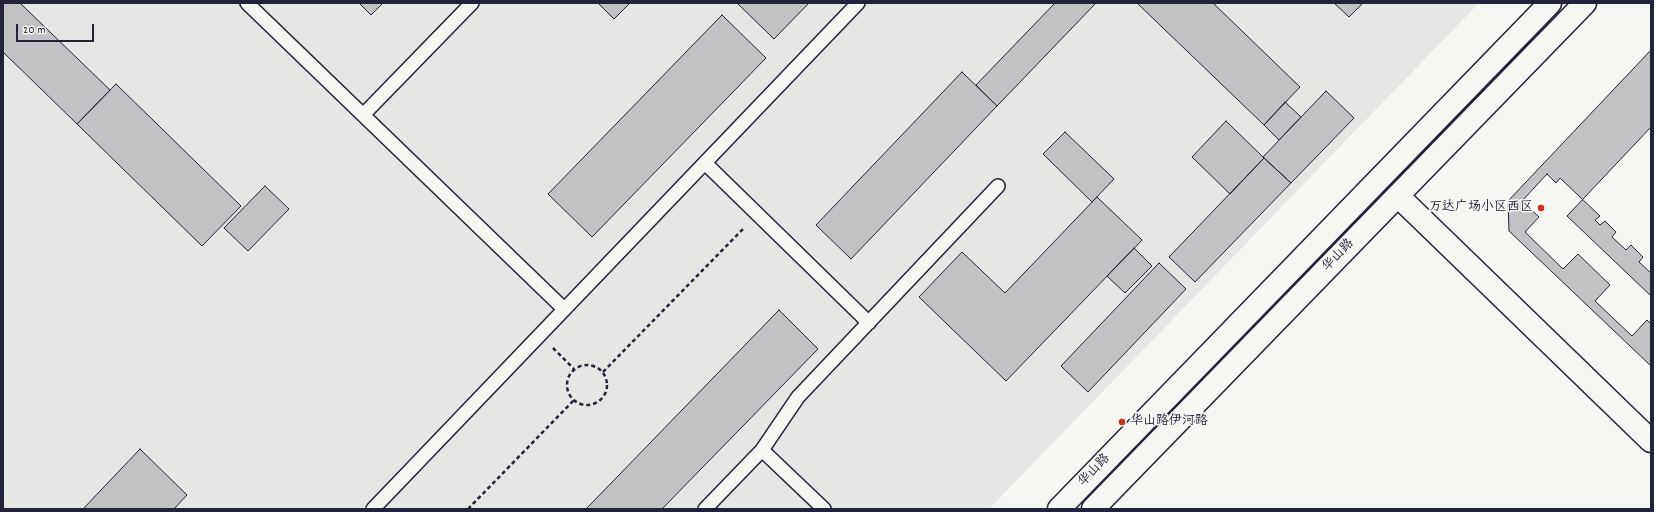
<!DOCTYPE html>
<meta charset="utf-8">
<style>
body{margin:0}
#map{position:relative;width:1654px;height:512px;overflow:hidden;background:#f6f6f2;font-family:Dekko,sans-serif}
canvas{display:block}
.frame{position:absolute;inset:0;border:4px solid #22223b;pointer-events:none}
.scale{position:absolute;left:16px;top:24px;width:78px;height:18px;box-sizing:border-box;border:2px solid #22223b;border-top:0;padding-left:5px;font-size:12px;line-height:14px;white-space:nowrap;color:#22223b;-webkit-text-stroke:3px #f6f6f2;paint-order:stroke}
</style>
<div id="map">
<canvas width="1654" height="512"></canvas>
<div class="frame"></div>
<div class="scale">20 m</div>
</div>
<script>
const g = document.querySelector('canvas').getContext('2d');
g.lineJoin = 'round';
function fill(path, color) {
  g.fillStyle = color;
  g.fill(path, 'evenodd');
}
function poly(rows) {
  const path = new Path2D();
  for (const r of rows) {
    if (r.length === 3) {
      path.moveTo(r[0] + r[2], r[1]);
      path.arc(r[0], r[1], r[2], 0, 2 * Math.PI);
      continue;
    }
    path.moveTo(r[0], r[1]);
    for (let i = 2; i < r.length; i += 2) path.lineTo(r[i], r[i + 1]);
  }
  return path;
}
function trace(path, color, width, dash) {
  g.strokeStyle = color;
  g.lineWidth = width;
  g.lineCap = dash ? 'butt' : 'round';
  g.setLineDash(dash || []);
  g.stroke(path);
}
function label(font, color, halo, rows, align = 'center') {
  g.font = font + ' Dekko,"LXGW WenKai TC",sans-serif';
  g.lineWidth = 3;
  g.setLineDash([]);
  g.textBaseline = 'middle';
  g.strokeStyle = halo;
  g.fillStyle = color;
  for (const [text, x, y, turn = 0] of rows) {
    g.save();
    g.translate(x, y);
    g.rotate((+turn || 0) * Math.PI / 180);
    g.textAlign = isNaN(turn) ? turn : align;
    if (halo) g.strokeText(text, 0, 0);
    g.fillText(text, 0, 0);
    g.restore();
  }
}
const built = poly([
 [3,3,1479,3,989,509,3,509]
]);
const building = poly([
 [3,3,20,3,110,90,77,124,3,52,3,3],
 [359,3,383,3,371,15,359,3],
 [598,3,630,3,614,19,598,3],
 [737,3,809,3,774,39,737,3],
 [1055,3,1096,3,997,106,976,85,1055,3],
 [1137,3,1213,3,1300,87,1264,125,1137,3],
 [1334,3,1363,3,1349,17,1334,3],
 [722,15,766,58,592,237,548,194,722,15],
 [1651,50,1651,127,1567,216,1651,296,1651,366,1509,231,1508,201,1651,50],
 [962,72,997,106,851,259,816,225,962,72],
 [116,84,241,206,202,246,77,124,116,84],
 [1326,91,1354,118,1291,183,1263,157,1326,91],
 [1285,102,1301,117,1279,140,1264,125,1285,102],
 [1226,121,1264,158,1230,194,1192,157,1226,121],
 [1065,132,1114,179,1092,202,1043,154,1065,132],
 [1264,158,1291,183,1195,282,1169,257,1264,158],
 [1547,174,1556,183,1560,178,1600,216,1595,220,1600,225,1605,221,1616,232,1612,237,1626,250,1631,245,1643,257,1639,262,1651,273,1651,324,1647,320,1632,336,1595,301,1610,285,1578,254,1563,269,1525,232,1539,217,1522,201,1547,174],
 [265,186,289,209,248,251,224,228,265,186],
 [1097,197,1142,240,1006,381,919,297,962,252,1005,293,1097,197],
 [1134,248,1152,266,1125,293,1107,276,1134,248],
 [1159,263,1186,289,1088,392,1061,366,1159,263],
 [779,310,818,349,662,509,586,509,779,310],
 [140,449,187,495,174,509,83,509,140,449]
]);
const path = poly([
 [553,348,574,369],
 [587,385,20],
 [603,372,744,228],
 [468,509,574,400]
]);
const lane = poly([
 [247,3,564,309],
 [363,115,472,3],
 [705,163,869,323],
 [762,450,798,397,998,186],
 [373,509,858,3],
 [705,509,762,450,824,509]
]);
const street = poly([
 [1398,196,1651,441]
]);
const secondary = poly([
 [1059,509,1550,3],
 [1093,509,1585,3]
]);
const markers = [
 [1541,208,4,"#c8321e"],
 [1122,422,4,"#c8321e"]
];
const poiNames = [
 ["万达广场小区西区",1533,208],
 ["华山路伊河路",1130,422,"left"]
];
const streetNames = [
 ["华山路",1339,256,-46],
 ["华山路",1095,471,-46]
];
fill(built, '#e6e6e4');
fill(building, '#c2c2c4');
trace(building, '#22223b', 1);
trace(lane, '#22223b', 16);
trace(street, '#22223b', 25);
trace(secondary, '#22223b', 25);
trace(path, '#22223b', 2.5, [4, 3]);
trace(lane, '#f6f6f2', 13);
trace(street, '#f6f6f2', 22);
trace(secondary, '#f6f6f2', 22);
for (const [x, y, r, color] of markers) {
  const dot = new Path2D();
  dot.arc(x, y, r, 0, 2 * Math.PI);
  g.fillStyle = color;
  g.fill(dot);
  trace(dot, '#f6f6f2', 1.5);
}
label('13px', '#22223b', '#f6f6f2', poiNames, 'right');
label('13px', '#22223b', '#f6f6f2', streetNames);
</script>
